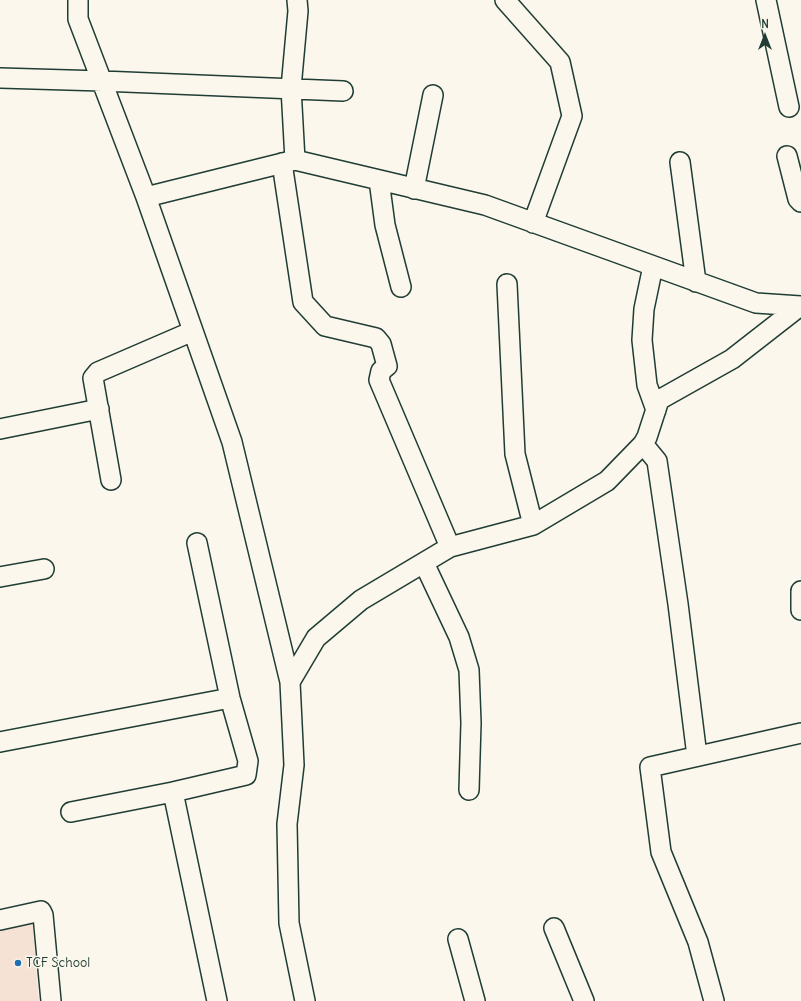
<!DOCTYPE html>
<style>
body{margin:0}
#map{position:relative;width:801px;height:1001px;overflow:hidden;background:#fbf7ec;font-family:Delius,sans-serif}
canvas{display:block}
.north{position:absolute;left:745px;top:16px;width:40px;height:40px;-webkit-text-stroke:3px #fbf7ec;paint-order:stroke;rotate:0deg;font-size:11px;font-weight:700;line-height:16px;text-align:center;color:#1f3d34}
.north::after{content:'';display:block;margin:auto;width:14px;height:18px;background:#1f3d34;clip-path:polygon(50% 0,100% 100%,50% 72%,0 100%)}
</style>
<div id="map">
<canvas width="801" height="1001"></canvas>
<div class="north">N</div>
</div>
<script>
const g = document.querySelector('canvas').getContext('2d');
g.lineJoin = 'round';
function fill(path, color) {
  g.fillStyle = color;
  g.fill(path, 'evenodd');
}
function poly(rows) {
  const path = new Path2D();
  for (const r of rows) {
    path.moveTo(r[0], r[1]);
    for (let i = 2; i < r.length; i += 2) path.lineTo(r[i], r[i + 1]);
  }
  return path;
}
function trace(path, color, width, dash) {
  g.strokeStyle = color;
  g.lineWidth = width;
  g.lineCap = dash ? 'butt' : 'round';
  g.setLineDash(dash || []);
  g.stroke(path);
}
function label(font, color, halo, rows, align = 'center') {
  g.font = font + ' Delius,sans-serif';
  g.lineWidth = 3;
  g.setLineDash([]);
  g.textBaseline = 'middle';
  g.strokeStyle = halo;
  g.fillStyle = color;
  for (const [text, x, y, turn = 0] of rows) {
    g.save();
    g.translate(x, y);
    g.rotate((+turn || 0) * Math.PI / 180);
    g.textAlign = isNaN(turn) ? turn : align;
    if (halo) g.strokeText(text, 0, 0);
    g.fillText(text, 0, 0);
    g.restore();
  }
}
const built = poly([
 [32,917,39,1001,0,1001,0,925]
]);
const minor = poly([
 [78,0,78,19,146,197,232,442,290,682,294,765,287,824,289,923,305,1001],
 [505,0,560,62,572,116,533,223],
 [766,0,789,107],
 [0,78,102,81,343,91],
 [787,156,798,199,801,202],
 [295,160,291,88,298,11,297,0],
 [680,162,696,282],
 [282,163,303,302,325,326,376,338,381,344,387,366,381,371,379,380,450,547],
 [379,180,385,225,401,287],
 [414,189,433,95],
 [146,197,295,160,485,205,756,303,801,306],
 [653,266,644,309,642,340,647,385,656,410],
 [507,284,515,454,533,525],
 [0,429,99,409],
 [643,444,657,461,678,604,697,756],
 [111,480,93,378,98,372,105,369,193,331],
 [424,563,459,637,469,670,471,723,469,790],
 [0,577,44,569],
 [801,591,801,610],
 [290,682,316,638,361,600,450,547,533,525,607,481,643,444,647,437,659,400,732,359,800,306],
 [0,742,230,698],
 [173,792,217,1001],
 [71,812,173,792,246,775,248,761,230,698,197,543],
 [0,920,41,911,43,915,51,1001],
 [554,928,584,1001],
 [458,939,475,1001],
 [714,1001,698,942,661,852,650,767,801,733]
]);
const markers = [
 [18,963,4,"#1f6fb2"]
];
const poiNames = [
 ["TCF School",26,963]
];
fill(built, '#f6e2d5');
trace(minor, '#1f3d34', 22);
trace(minor, '#fbf7ec', 19);
for (const [x, y, r, color] of markers) {
  const dot = new Path2D();
  dot.arc(x, y, r, 0, 2 * Math.PI);
  g.fillStyle = color;
  g.fill(dot);
  trace(dot, '#fbf7ec', 1.5);
}
label('13px', '#1f3d34', '#fbf7ec', poiNames, 'left');
</script>
